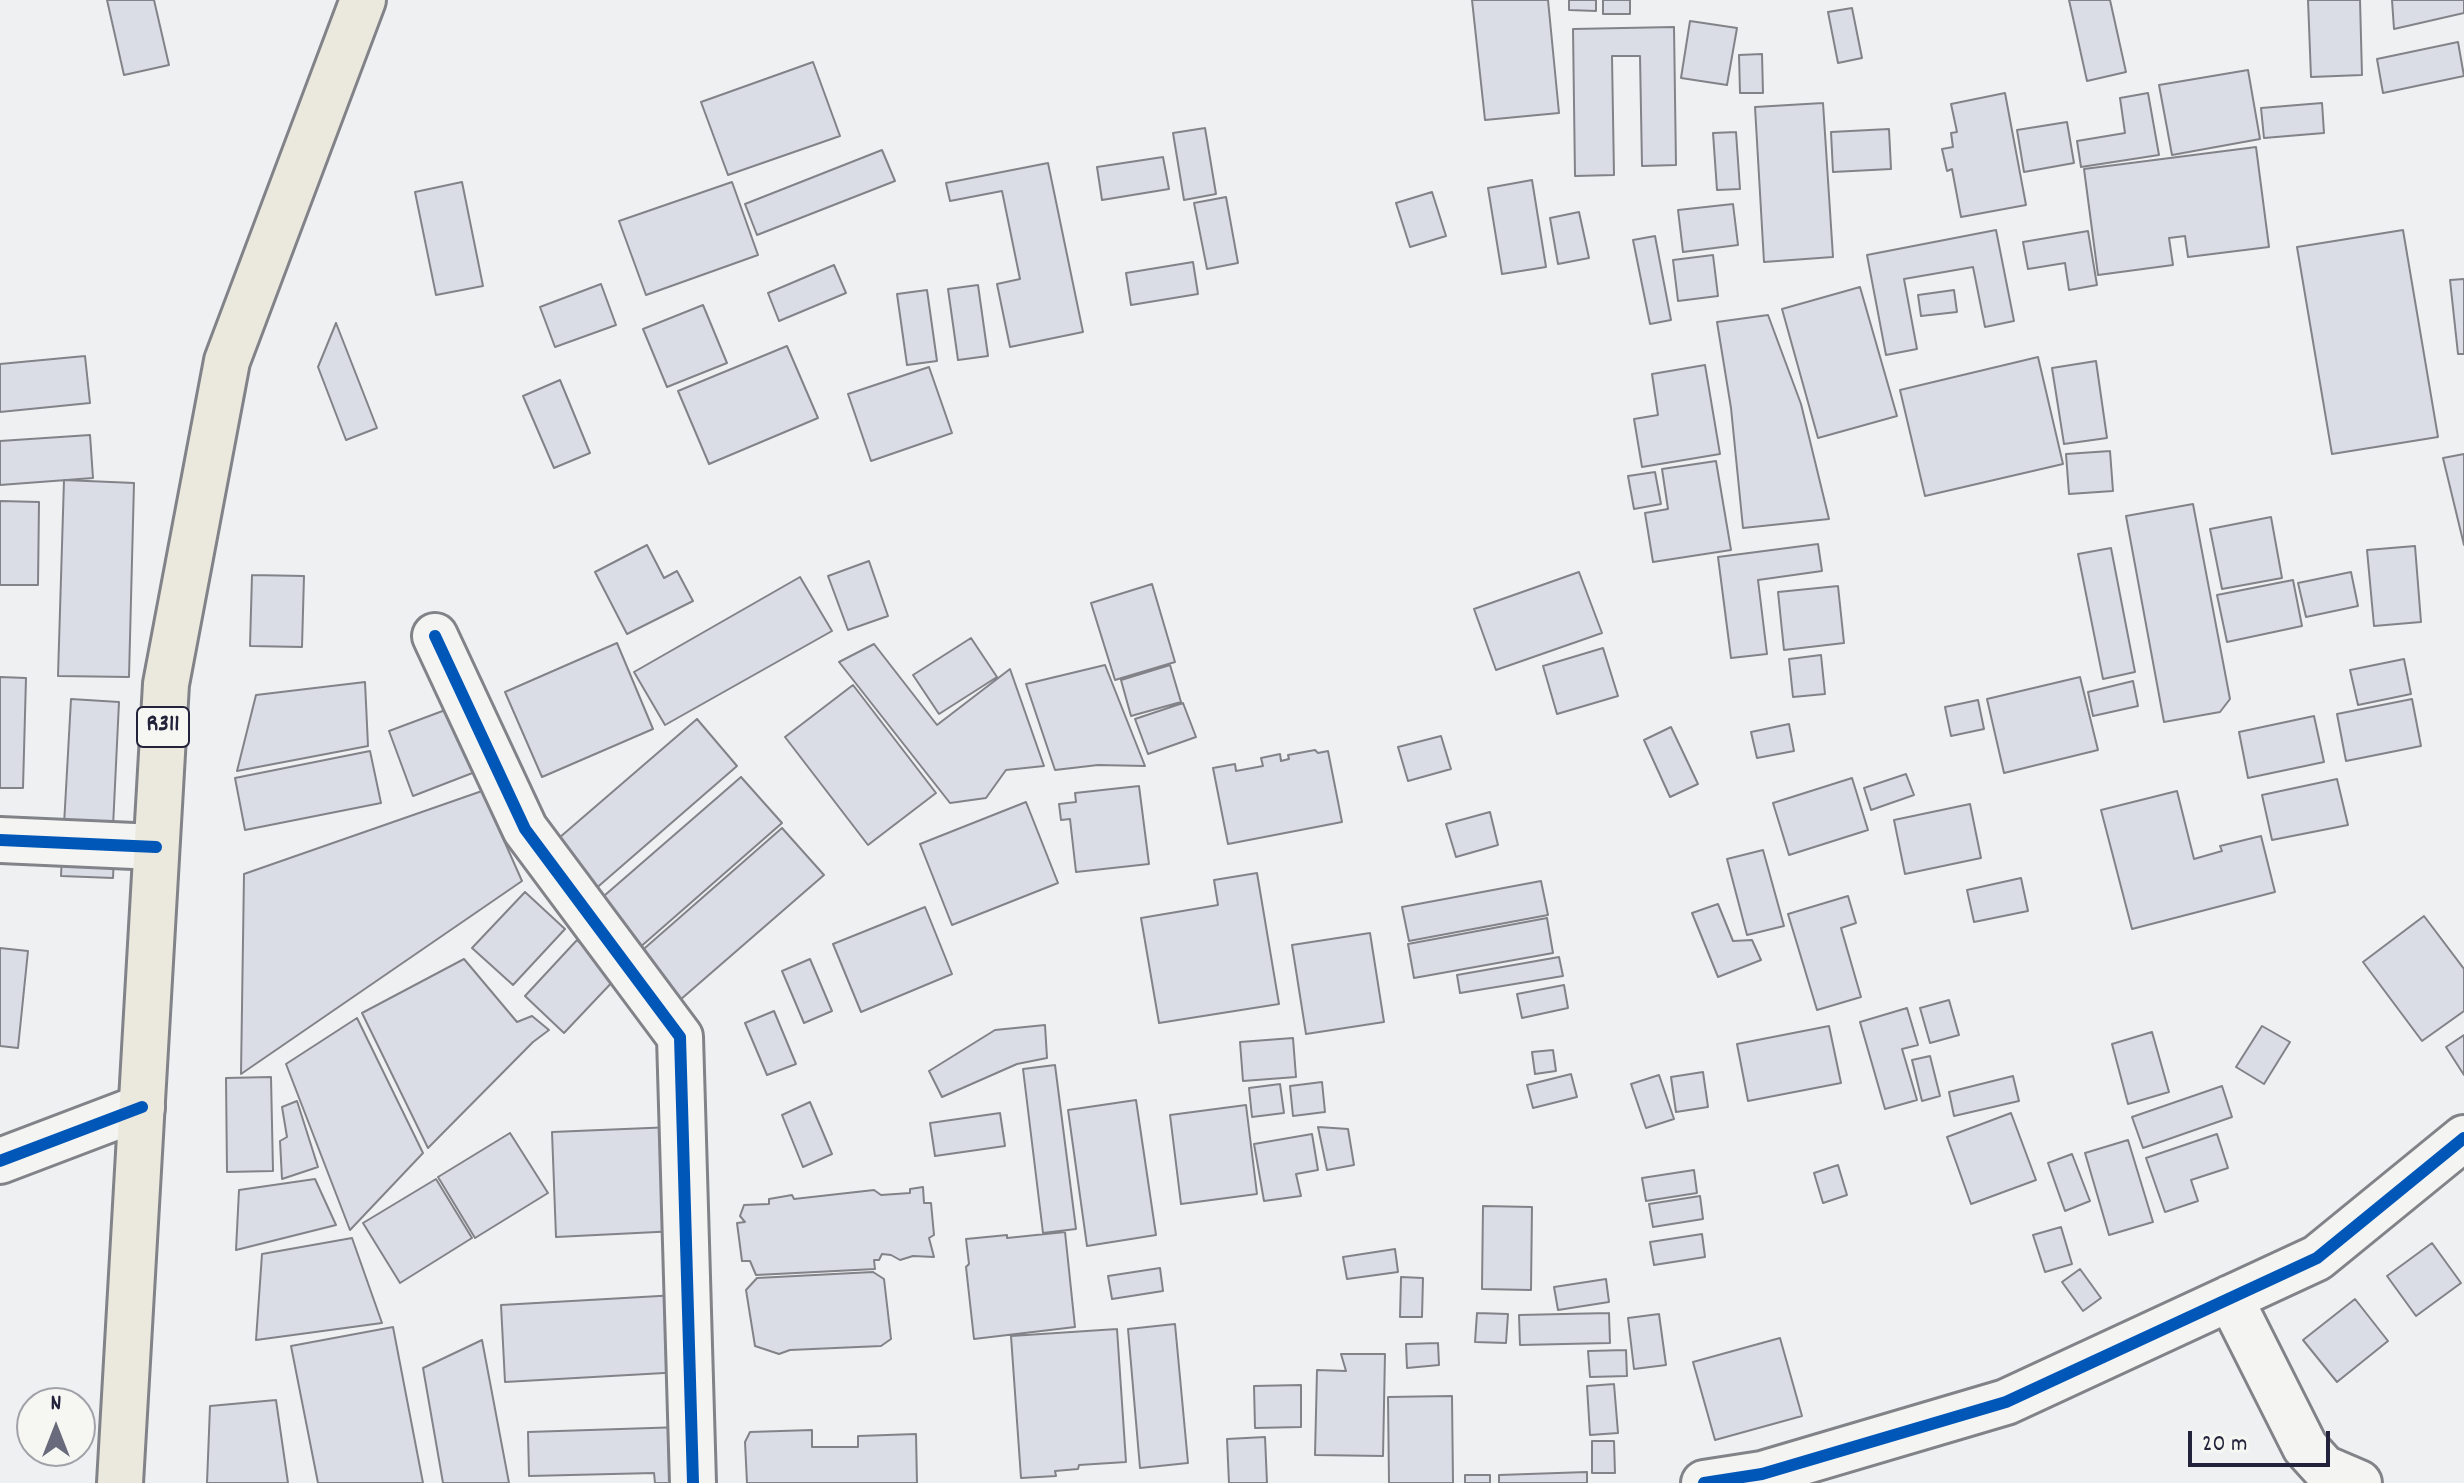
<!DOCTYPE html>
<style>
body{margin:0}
#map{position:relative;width:2464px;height:1483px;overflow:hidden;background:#eef0f2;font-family:Dekko,sans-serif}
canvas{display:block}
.north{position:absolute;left:16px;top:1387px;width:80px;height:80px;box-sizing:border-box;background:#f6f6f2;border:2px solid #a1a1a9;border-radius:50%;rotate:0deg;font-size:22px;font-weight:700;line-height:32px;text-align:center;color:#22223b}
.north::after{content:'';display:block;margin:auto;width:28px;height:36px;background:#696a7b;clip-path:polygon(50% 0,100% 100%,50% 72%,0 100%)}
.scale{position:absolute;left:2188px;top:1431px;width:142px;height:36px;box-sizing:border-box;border:4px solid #22223b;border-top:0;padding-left:10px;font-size:24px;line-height:28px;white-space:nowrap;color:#22223b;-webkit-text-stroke:6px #f6f6f2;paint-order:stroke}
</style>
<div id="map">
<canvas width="2464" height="1483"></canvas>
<div class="north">N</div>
<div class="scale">20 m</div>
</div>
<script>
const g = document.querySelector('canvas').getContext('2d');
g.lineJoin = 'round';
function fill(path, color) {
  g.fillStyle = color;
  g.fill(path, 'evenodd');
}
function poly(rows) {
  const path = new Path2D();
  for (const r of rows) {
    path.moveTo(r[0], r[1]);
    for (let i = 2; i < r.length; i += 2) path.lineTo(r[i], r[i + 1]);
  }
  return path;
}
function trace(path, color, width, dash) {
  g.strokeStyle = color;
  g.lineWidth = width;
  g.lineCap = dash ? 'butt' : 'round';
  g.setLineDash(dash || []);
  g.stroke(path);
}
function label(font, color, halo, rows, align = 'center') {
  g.font = font + ' Dekko,sans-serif';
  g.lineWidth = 6;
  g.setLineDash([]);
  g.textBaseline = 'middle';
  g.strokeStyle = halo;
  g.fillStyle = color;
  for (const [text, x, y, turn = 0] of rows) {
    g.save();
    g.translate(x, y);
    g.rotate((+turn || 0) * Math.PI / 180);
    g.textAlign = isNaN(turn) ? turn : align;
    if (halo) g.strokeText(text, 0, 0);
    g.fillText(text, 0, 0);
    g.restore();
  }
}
const building = poly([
 [107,0,154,0,169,65,124,75,107,0],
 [1472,0,1548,0,1559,113,1485,120,1472,0],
 [1569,0,1596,0,1596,11,1569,10,1569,0],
 [1603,0,1630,0,1630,14,1603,14,1603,0],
 [2069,0,2110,0,2126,72,2087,81,2069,0],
 [2308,0,2360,0,2362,75,2311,77,2308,0],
 [2392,0,2464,0,2464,13,2394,29,2392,0],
 [1852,8,1862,58,1838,63,1828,12,1852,8],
 [1690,21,1737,28,1727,85,1681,78,1690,21],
 [1674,27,1676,165,1642,166,1640,56,1612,56,1614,175,1575,176,1573,29,1674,27],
 [2458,42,2464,76,2383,93,2377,59,2458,42],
 [1762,54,1763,93,1740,93,1739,55,1762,54],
 [813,62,840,136,728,175,701,102,813,62],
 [2248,70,2260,139,2172,155,2159,85,2248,70],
 [2005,93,2026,205,1961,217,1952,169,1947,171,1942,149,1953,147,1951,133,1957,132,1951,104,2005,93],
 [2148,93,2159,155,2081,167,2077,141,2125,133,2120,98,2148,93],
 [1823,103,1833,257,1764,262,1755,107,1823,103],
 [2322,103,2324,133,2264,138,2261,108,2322,103],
 [2067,122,2074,163,2024,172,2017,130,2067,122],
 [1205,128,1216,194,1184,200,1173,133,1205,128],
 [1889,129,1891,169,1833,172,1831,132,1889,129],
 [1736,132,1740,189,1717,190,1713,133,1736,132],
 [2256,147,2269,247,2188,257,2185,236,2169,238,2173,265,2098,275,2084,169,2256,147],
 [882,150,895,181,757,235,745,204,882,150],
 [1163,157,1169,189,1102,200,1097,167,1163,157],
 [1048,163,1083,332,1010,347,997,284,1020,279,1002,191,950,201,946,183,1048,163],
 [1532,180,1546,267,1502,274,1488,188,1532,180],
 [462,182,483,286,436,295,415,192,462,182],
 [732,182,758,255,646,295,619,221,732,182],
 [1432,192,1446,236,1410,247,1396,203,1432,192],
 [1226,197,1238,263,1207,269,1194,203,1226,197],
 [1733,204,1738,245,1683,252,1678,210,1733,204],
 [1579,212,1589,258,1558,264,1550,218,1579,212],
 [1996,230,2014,321,1985,327,1973,267,1904,279,1917,349,1886,355,1867,255,1996,230],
 [2403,230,2438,437,2332,454,2297,247,2403,230],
 [2088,231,2097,285,2069,290,2065,263,2028,269,2023,242,2088,231],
 [1655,236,1671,320,1650,324,1633,240,1655,236],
 [1713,255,1718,296,1678,301,1673,260,1713,255],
 [1193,262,1198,294,1131,305,1126,273,1193,262],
 [834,265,846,293,779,321,768,293,834,265],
 [2464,279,2464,354,2458,354,2450,280,2464,279],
 [601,284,616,325,555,347,540,307,601,284],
 [978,285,988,356,958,360,948,289,978,285],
 [1860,287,1897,416,1818,438,1782,309,1860,287],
 [927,290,937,361,907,365,897,294,927,290],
 [1954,290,1957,312,1921,316,1918,295,1954,290],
 [703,305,727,363,667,387,643,329,703,305],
 [1768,315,1801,404,1829,519,1743,528,1731,408,1717,322,1768,315],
 [336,323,377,428,346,440,318,367,336,323],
 [787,346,818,418,709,464,678,391,787,346],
 [85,356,90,403,0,412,0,364,85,356],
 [2038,357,2063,464,1925,496,1900,390,2038,357],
 [2096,361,2107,438,2064,444,2052,368,2096,361],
 [1705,365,1720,454,1642,467,1634,419,1658,415,1652,374,1705,365],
 [929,367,952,433,871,461,848,394,929,367],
 [560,380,590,453,554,468,523,396,560,380],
 [90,435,93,478,0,485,0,441,90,435],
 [2110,451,2113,491,2069,494,2066,454,2110,451],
 [2464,454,2464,545,2443,458,2464,454],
 [1716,461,1731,550,1653,562,1645,513,1668,509,1662,469,1716,461],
 [1655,472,1661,504,1634,509,1628,476,1655,472],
 [64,480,134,483,129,677,58,676,64,480],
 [0,501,39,502,38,585,0,585,0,501],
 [2193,504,2230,699,2220,712,2164,722,2126,516,2193,504],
 [2271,517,2282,578,2222,589,2210,529,2271,517],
 [1818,544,1822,571,1758,580,1767,654,1731,658,1718,557,1818,544],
 [647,545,664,578,677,571,693,601,627,634,595,572,647,545],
 [2415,546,2421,622,2374,626,2367,550,2415,546],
 [2111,548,2135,672,2103,679,2078,554,2111,548],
 [869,561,888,616,848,630,828,576,869,561],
 [1579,572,1602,633,1496,670,1474,609,1579,572],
 [2351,572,2358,606,2306,617,2298,583,2351,572],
 [252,575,304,576,302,647,250,646,252,575],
 [800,577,832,631,665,725,634,672,800,577],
 [2293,580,2302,626,2227,642,2217,595,2293,580],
 [1152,584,1175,662,1115,680,1091,603,1152,584],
 [1838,586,1844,643,1784,650,1778,592,1838,586],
 [971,638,997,677,939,714,913,675,971,638],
 [617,643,653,729,542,777,505,692,617,643],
 [874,644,937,725,1010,669,1044,766,1006,770,986,798,950,803,839,662,874,644],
 [1603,648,1618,696,1557,714,1543,666,1603,648],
 [1821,655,1825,694,1793,697,1789,659,1821,655],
 [2404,659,2411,694,2358,705,2350,670,2404,659],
 [1105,665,1145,766,1098,765,1055,770,1026,684,1105,665],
 [1170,665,1181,702,1131,716,1121,680,1170,665],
 [0,677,26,678,23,788,0,788,0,677],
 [2080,677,2098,750,2004,773,1987,699,2080,677],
 [2133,681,2138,706,2093,716,2088,692,2133,681],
 [365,682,368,746,237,771,256,695,365,682],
 [853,685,936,793,868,845,785,737,853,685],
 [71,699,119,702,113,827,64,825,71,699],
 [2412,699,2421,746,2346,761,2337,714,2412,699],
 [1978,700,1984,729,1951,736,1945,707,1978,700],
 [464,703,488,767,413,796,389,731,464,703],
 [1183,703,1196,737,1148,754,1135,719,1183,703],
 [2314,716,2324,762,2248,778,2239,732,2314,716],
 [697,719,737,766,593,891,552,844,697,719],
 [1789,724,1794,751,1757,758,1751,732,1789,724],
 [1671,727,1698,784,1670,797,1644,740,1671,727],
 [1441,736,1451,769,1408,781,1398,747,1441,736],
 [1315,750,1318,753,1328,751,1342,822,1228,844,1213,768,1235,764,1236,771,1263,766,1261,758,1280,754,1281,761,1289,759,1288,755,1315,750],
 [370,751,381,803,245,830,235,778,370,751],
 [1906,774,1914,795,1871,810,1864,788,1906,774],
 [741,777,782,823,638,949,597,902,741,777],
 [1852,778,1868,830,1789,855,1773,803,1852,778],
 [2337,779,2348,825,2272,840,2262,795,2337,779],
 [1139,786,1149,864,1076,872,1070,819,1061,820,1059,804,1076,802,1075,793,1139,786],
 [482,791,522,881,241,1074,244,874,482,791],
 [2177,791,2194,859,2222,851,2220,846,2261,836,2275,892,2132,929,2101,810,2177,791],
 [1026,802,1058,883,952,925,920,844,1026,802],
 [1970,804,1981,858,1905,874,1894,820,1970,804],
 [1490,812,1498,845,1456,857,1446,824,1490,812],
 [782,828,824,875,680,1000,638,954,782,828],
 [63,833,115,835,113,878,61,876,63,833],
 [1763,850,1784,926,1747,935,1727,859,1763,850],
 [1257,873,1279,1004,1159,1023,1141,918,1218,905,1214,880,1257,873],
 [2021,878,2028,911,1974,922,1967,890,2021,878],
 [1541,881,1548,915,1409,941,1402,907,1541,881],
 [525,892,565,929,513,985,472,948,525,892],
 [1848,896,1856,923,1841,928,1861,997,1817,1010,1788,914,1848,896],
 [1718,904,1733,941,1752,940,1761,960,1718,977,1692,913,1718,904],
 [925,907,952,974,861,1012,833,944,925,907],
 [2424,916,2464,969,2464,1011,2422,1041,2363,962,2424,916],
 [1547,918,1553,953,1414,978,1408,944,1547,918],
 [1370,933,1384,1022,1306,1034,1292,945,1370,933],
 [577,940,617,977,564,1033,525,996,577,940],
 [0,948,28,951,18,1048,0,1046,0,948],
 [1559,957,1563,976,1460,993,1457,975,1559,957],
 [464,959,517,1022,532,1016,549,1030,533,1042,428,1148,362,1013,464,959],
 [810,959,832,1011,804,1023,782,971,810,959],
 [1564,985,1568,1008,1522,1018,1517,994,1564,985],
 [1949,1000,1959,1035,1930,1043,1920,1008,1949,1000],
 [1907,1008,1918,1045,1902,1049,1917,1100,1885,1109,1860,1022,1907,1008],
 [774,1011,796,1064,767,1075,745,1023,774,1011],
 [357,1018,423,1153,350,1230,286,1064,357,1018],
 [1045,1025,1047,1058,1017,1064,942,1097,929,1071,995,1030,1045,1025],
 [1829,1026,1841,1083,1748,1101,1737,1044,1829,1026],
 [2262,1026,2290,1042,2264,1084,2236,1067,2262,1026],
 [2152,1032,2169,1092,2128,1104,2112,1044,2152,1032],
 [2464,1035,2464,1075,2446,1047,2464,1035],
 [1293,1038,1296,1077,1243,1081,1240,1042,1293,1038],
 [1553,1050,1556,1071,1535,1074,1532,1052,1553,1050],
 [1930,1056,1940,1096,1922,1101,1912,1060,1930,1056],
 [1055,1065,1076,1229,1043,1233,1023,1069,1055,1065],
 [1703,1072,1708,1107,1676,1112,1671,1077,1703,1072],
 [1571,1074,1577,1097,1533,1108,1527,1085,1571,1074],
 [1659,1075,1674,1119,1646,1128,1631,1084,1659,1075],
 [2013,1076,2019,1101,1954,1116,1949,1092,2013,1076],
 [271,1077,273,1171,227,1172,226,1078,271,1077],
 [1322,1082,1325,1112,1293,1116,1290,1086,1322,1082],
 [1280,1084,1284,1113,1252,1117,1249,1088,1280,1084],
 [2222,1086,2232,1117,2143,1148,2132,1117,2222,1086],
 [1136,1100,1156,1235,1087,1246,1068,1110,1136,1100],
 [297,1101,318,1167,282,1179,280,1141,287,1137,282,1107,297,1101],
 [810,1102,832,1154,803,1167,782,1115,810,1102],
 [1246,1105,1257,1194,1181,1204,1170,1115,1246,1105],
 [1000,1113,1005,1146,935,1156,930,1123,1000,1113],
 [2011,1113,2036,1180,1971,1204,1947,1137,2011,1113],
 [673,1127,677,1231,556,1237,552,1132,673,1127],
 [1318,1127,1348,1129,1354,1165,1327,1170,1318,1127],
 [510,1133,548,1193,475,1238,438,1177,510,1133],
 [1312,1134,1318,1170,1296,1174,1301,1196,1264,1201,1254,1144,1312,1134],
 [2217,1134,2228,1168,2191,1180,2198,1201,2165,1212,2146,1158,2217,1134],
 [2128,1140,2153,1222,2109,1235,2085,1153,2128,1140],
 [2072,1154,2090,1201,2065,1211,2048,1163,2072,1154],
 [1838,1165,1847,1195,1823,1203,1814,1173,1838,1165],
 [1694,1170,1697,1193,1646,1201,1642,1178,1694,1170],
 [315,1179,336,1225,236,1250,239,1190,315,1179],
 [436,1179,472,1238,400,1283,363,1223,436,1179],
 [923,1187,924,1203,931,1203,934,1235,929,1238,934,1257,913,1256,900,1260,891,1255,882,1254,879,1260,874,1260,875,1269,756,1275,750,1261,742,1261,737,1223,745,1222,740,1216,744,1205,769,1204,769,1199,792,1195,794,1199,874,1190,881,1195,910,1193,910,1189,923,1187],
 [1700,1196,1703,1219,1653,1227,1649,1204,1700,1196],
 [1483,1206,1532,1207,1531,1290,1482,1289,1483,1206],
 [2061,1227,2072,1264,2045,1272,2033,1235,2061,1227],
 [1065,1232,1075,1327,974,1339,966,1267,969,1264,966,1239,1007,1235,1007,1238,1065,1232],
 [1702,1234,1705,1257,1654,1265,1650,1242,1702,1234],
 [352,1238,382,1323,256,1340,262,1254,352,1238],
 [2432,1243,2461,1283,2416,1316,2387,1276,2432,1243],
 [1395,1249,1398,1272,1347,1279,1343,1257,1395,1249],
 [1160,1268,1163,1291,1112,1299,1108,1276,1160,1268],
 [2080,1269,2101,1298,2083,1311,2062,1282,2080,1269],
 [873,1272,884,1279,891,1339,881,1346,790,1350,779,1354,755,1346,746,1290,757,1278,873,1272],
 [1401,1277,1423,1278,1422,1317,1400,1317,1401,1277],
 [1606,1279,1609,1302,1558,1310,1554,1287,1606,1279],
 [677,1295,682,1372,505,1382,501,1305,677,1295],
 [2355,1299,2388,1341,2337,1382,2303,1340,2355,1299],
 [1477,1313,1508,1314,1506,1343,1475,1342,1477,1313],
 [1609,1313,1610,1343,1520,1345,1519,1315,1609,1313],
 [1659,1314,1666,1365,1634,1369,1628,1318,1659,1314],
 [1175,1324,1188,1463,1140,1468,1128,1329,1175,1324],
 [393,1327,423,1483,318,1483,291,1346,393,1327],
 [1117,1329,1126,1462,1079,1465,1078,1469,1055,1471,1056,1476,1021,1478,1011,1336,1117,1329],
 [1780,1338,1802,1416,1715,1440,1693,1362,1780,1338],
 [482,1340,509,1483,443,1483,423,1368,482,1340],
 [1438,1343,1439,1365,1407,1368,1406,1344,1438,1343],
 [1626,1350,1627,1376,1590,1377,1588,1351,1626,1350],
 [1341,1354,1385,1354,1383,1456,1315,1455,1317,1370,1346,1371,1341,1354],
 [1614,1384,1618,1433,1590,1435,1587,1386,1614,1384],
 [1301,1385,1301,1427,1255,1428,1254,1386,1301,1385],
 [1452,1396,1453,1483,1389,1483,1388,1397,1452,1396],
 [276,1400,288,1483,207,1483,210,1406,276,1400],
 [682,1427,683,1483,655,1483,654,1473,529,1476,528,1432,682,1427],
 [812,1430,812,1447,858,1447,858,1436,916,1434,917,1483,747,1483,745,1442,750,1432,812,1430],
 [1265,1437,1267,1483,1229,1483,1227,1439,1265,1437],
 [1592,1441,1614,1441,1615,1473,1592,1473,1592,1441],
 [1587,1472,1587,1483,1499,1483,1499,1475,1587,1472],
 [1465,1475,1490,1475,1490,1483,1465,1483,1465,1475]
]);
const minor = poly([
 [435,636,525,829,680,1037,693,1483],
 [0,840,156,847],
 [0,1161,142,1107],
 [2230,1298,2305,1447,2324,1468,2359,1483],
 [1704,1483,1762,1474,2006,1402,2317,1258,2464,1138]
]);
const primary = poly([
 [120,1483,166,684,227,361,363,0]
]);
const cycleway = poly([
 [435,636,525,829,680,1037,693,1483],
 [0,840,156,847],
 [0,1161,142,1107],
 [1704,1483,1762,1474,2006,1402,2317,1258,2464,1138]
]);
const shields = [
 [163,727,52]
];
const shieldNames = [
 ["R311",163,727]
];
fill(building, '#dadce6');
trace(building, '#828389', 2);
trace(minor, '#828389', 50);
trace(primary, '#828389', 50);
trace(minor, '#f4f4f3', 44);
trace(primary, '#ebe8de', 44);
trace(cycleway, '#0057b8', 12);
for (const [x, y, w] of shields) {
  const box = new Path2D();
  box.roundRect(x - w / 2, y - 20, w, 40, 6);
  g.fillStyle = '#f6f6f2';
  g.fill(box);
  trace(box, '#22223b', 2);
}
label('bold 24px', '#22223b', null, shieldNames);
</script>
